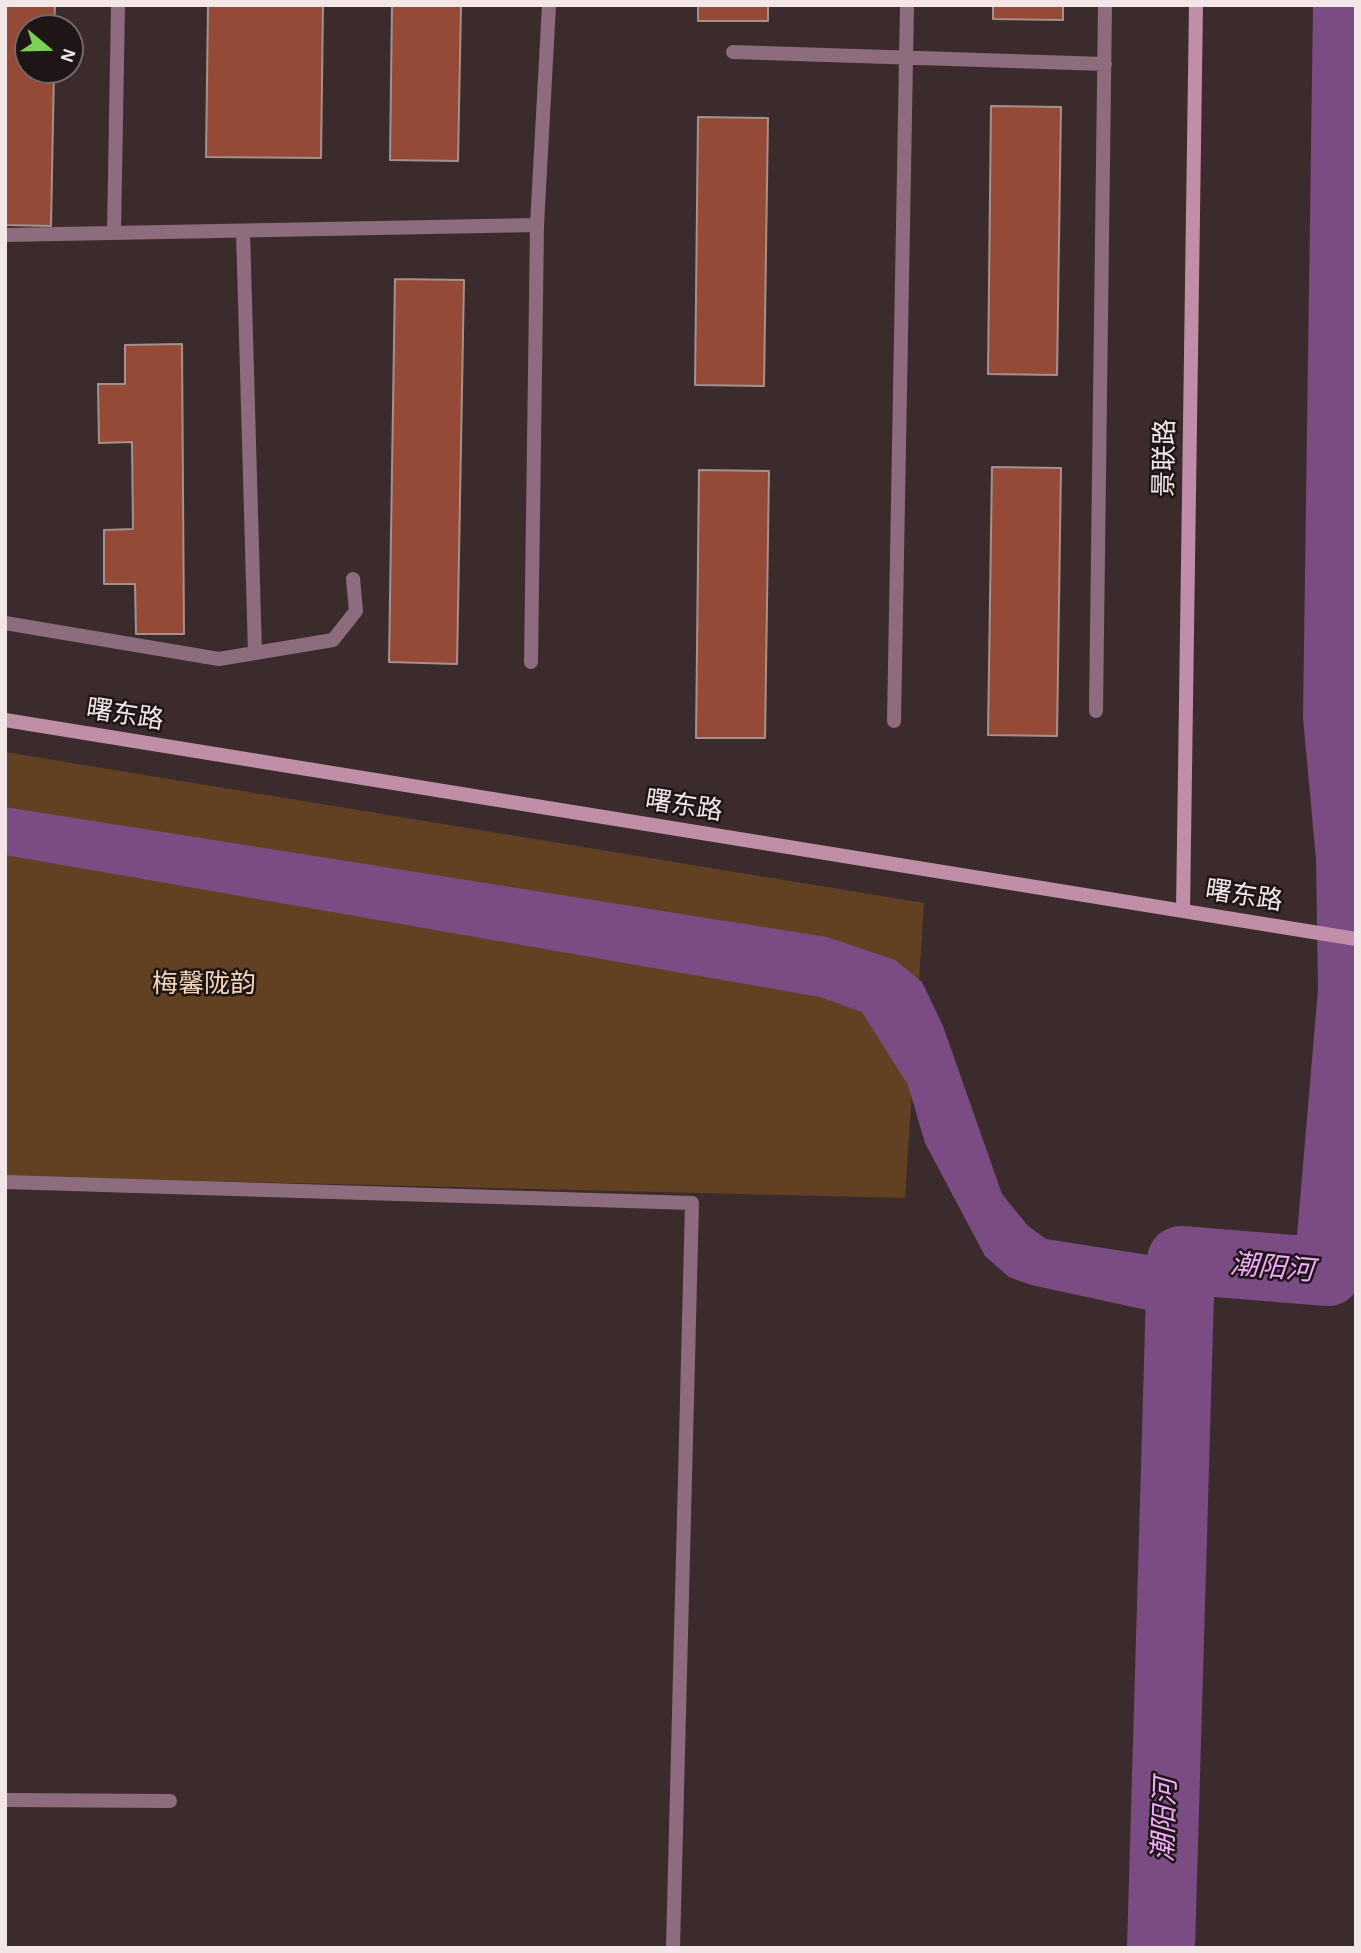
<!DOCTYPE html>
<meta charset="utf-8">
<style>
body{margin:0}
#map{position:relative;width:1361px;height:1953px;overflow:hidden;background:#3c2b2c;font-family:"Alegreya Sans",sans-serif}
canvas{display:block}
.frame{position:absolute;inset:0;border:7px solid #f2e6e7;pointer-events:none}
.north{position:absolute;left:14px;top:14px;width:70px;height:70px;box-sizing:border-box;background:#1e1616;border:2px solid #73696a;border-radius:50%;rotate:109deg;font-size:19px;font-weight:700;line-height:28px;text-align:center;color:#f2e6e7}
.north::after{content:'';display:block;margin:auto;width:24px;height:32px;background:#7cd155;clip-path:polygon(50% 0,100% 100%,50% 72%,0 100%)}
</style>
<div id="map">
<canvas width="1361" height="1953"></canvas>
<div class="frame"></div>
<div class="north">N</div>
</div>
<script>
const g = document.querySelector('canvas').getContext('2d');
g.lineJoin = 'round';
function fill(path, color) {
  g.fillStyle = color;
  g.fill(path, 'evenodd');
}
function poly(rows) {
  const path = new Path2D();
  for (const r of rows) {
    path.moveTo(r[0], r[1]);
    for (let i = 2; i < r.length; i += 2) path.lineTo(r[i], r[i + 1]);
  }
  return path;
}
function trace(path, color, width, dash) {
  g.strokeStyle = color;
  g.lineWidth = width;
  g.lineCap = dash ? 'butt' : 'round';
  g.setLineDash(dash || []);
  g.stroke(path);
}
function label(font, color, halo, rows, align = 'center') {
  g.font = font + ' "Alegreya Sans","Noto Sans SC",sans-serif';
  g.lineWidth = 5;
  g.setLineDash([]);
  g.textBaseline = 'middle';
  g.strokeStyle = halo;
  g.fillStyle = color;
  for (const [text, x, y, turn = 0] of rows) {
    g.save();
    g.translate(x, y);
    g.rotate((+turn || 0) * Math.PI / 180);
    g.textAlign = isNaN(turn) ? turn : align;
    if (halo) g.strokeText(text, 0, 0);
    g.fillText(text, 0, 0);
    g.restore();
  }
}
const green = poly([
 [5,752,924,903,905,1198,5,1176]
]);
const water = poly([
 [5,807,827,937,895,960,922,982,943,1026,1002,1194,1028,1226,1046,1239,1181,1260,1179,1317,1031,1285,1009,1277,985,1256,925,1143,908,1085,862,1012,820,997,5,855]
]);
const river = poly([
 [1161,1948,1181,1260,1328,1272,1352,991,1350,858,1337,716,1347,5]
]);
const building = poly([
 [5,5,55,5,54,28,28,28,28,70,54,70,51,226,5,225,5,5],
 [208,5,323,5,321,158,206,157,208,5],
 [392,5,461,5,458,161,390,160,392,5],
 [698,5,768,5,768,21,698,21,698,5],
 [993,5,1063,5,1063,20,993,19,993,5],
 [991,106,1061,107,1057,375,988,374,991,106],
 [698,117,768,118,764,386,695,385,698,117],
 [395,279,464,280,457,664,389,662,395,279],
 [182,344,184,634,136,634,135,584,104,584,104,530,133,529,132,442,99,443,98,384,125,384,125,345,182,344],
 [992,467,1061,468,1057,736,988,735,992,467],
 [699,470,769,471,765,738,696,738,699,470]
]);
const lane = poly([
 [5,1182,692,1203,673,1948],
 [5,1800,170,1801]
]);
const street = poly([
 [733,52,1105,64],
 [243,231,255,653],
 [114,233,118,5],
 [5,235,537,225],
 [5,623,219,659,333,640,356,611,353,579],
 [531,662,537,225,549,5],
 [1096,711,1105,5],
 [894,721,907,5]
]);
const secondary = poly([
 [5,720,1356,939],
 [1183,911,1196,5]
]);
const streetNames = [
 ["景联路",1165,458,-89],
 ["曙东路",125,715,9],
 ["曙东路",684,806,9],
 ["曙东路",1244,896,9]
];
const parkNames = [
 ["梅馨陇韵",204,984]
];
const waterNames = [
 ["潮阳河",1272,1268,5],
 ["潮阳河",1165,1820,-88]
];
fill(green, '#624123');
fill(water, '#7b4b84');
trace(river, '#7b4b84', 68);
fill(building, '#944a36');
trace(building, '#a5918b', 2);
trace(lane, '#8d6c7d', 14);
trace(street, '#8d6c7d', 14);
trace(secondary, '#c18ea8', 14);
label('26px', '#f2e6e7', '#1e1616', streetNames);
label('26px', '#f7d5b8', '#1e1616', parkNames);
label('italic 28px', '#f1aafd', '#1e1616', waterNames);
</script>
